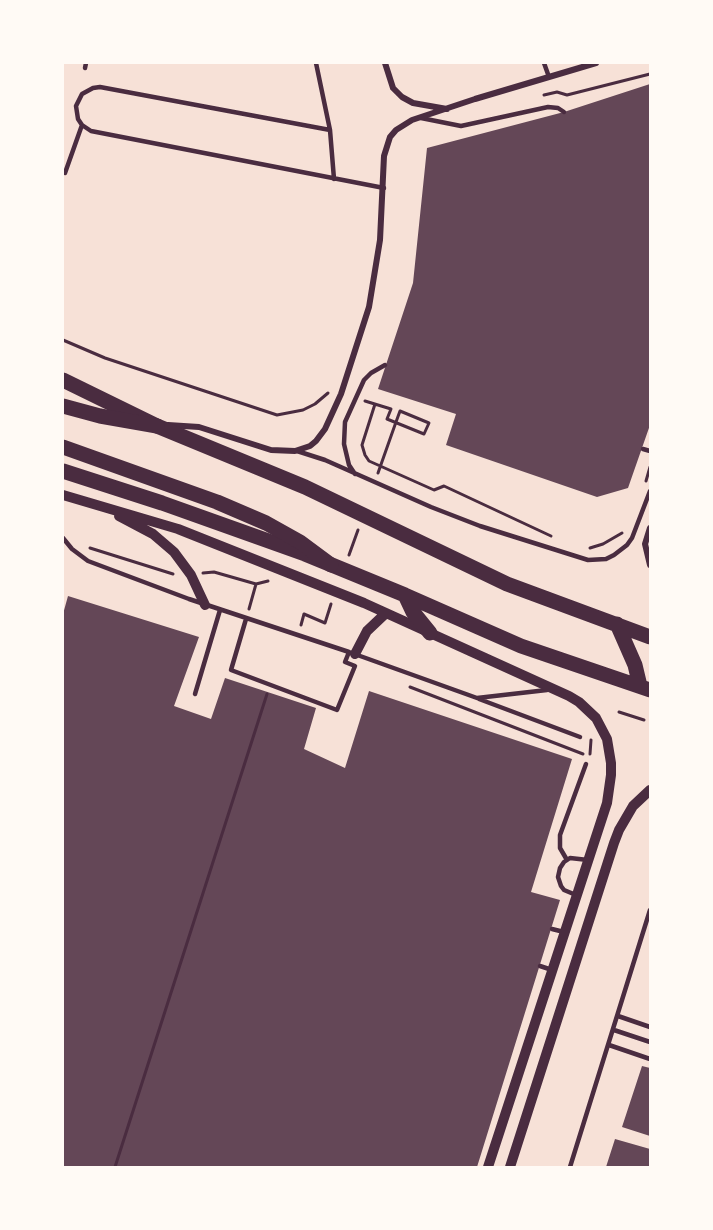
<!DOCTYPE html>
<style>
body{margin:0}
#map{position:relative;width:713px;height:1230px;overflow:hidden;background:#f7e1d7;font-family:Commissioner,sans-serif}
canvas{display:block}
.frame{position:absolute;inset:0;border:64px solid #fffaf5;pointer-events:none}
</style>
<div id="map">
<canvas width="713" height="1230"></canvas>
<div class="frame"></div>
</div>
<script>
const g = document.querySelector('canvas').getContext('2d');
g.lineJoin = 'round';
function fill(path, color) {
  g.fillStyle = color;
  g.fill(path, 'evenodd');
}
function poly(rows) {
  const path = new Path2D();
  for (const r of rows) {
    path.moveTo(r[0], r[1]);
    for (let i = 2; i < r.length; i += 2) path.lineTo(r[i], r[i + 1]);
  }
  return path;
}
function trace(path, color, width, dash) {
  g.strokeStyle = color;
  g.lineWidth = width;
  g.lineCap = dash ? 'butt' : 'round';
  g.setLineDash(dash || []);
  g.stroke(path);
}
const building = poly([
 [650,84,650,425,628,488,597,497,446,445,456,414,378,389,413,283,427,148,564,112],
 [68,596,199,637,174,706,211,719,225,678,316,708,304,749,345,768,369,691,572,759,531,892,560,900,477,1167,63,1167,63,614],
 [642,1066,650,1068,650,1136,622,1127],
 [615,1139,650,1149,650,1167,606,1167]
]);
const path = poly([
 [544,95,557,92,567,95,650,74],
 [63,340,105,358,277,415,303,410,315,404,328,393],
 [365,401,391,409,387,419,424,434,429,423,400,411,396,422,378,473],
 [375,404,362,445,365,455,369,461,434,490,444,486,551,536],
 [646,481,650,467],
 [90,548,173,574],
 [590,548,603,544,622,533],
 [349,555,358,530],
 [203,573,214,572,256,584],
 [249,609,256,584,268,581],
 [301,625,304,614,325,623,331,604],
 [410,687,583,754],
 [619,712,644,720],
 [590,754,591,740],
 [115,1167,267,694]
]);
const service = poly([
 [316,63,330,130,334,179],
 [544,63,549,77],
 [85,68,86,63],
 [421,118,461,126,548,107,558,108,564,112],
 [330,130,100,87,93,88,82,94,76,106,78,119,82,125,91,131,384,188],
 [65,173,82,125],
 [643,449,650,451],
 [297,451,325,460,431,507,480,526,588,560,606,559,614,555,627,545,632,538,650,491],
 [355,474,349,465,344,444,345,422,364,380,371,373,385,365],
 [63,538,72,549,88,561,189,599,349,652,477,698,547,690],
 [246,619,231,670,337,710,355,666,345,662,349,652],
 [195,694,220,610],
 [479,699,580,737],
 [567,860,560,848,560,835,586,764],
 [576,895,564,890,561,886,558,877,560,868,564,862,570,858,588,860],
 [552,929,564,932],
 [540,966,552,970],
 [618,1016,650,1027],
 [614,1030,650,1042],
 [609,1045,650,1059],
 [570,1167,650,910]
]);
const minor = poly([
 [385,63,393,88,402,97,413,103,447,109],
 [168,425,199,427,271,450,295,451,310,446,316,441,325,429,341,394,369,307,380,240,384,156,390,137,396,130,412,120,475,99,596,63],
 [650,528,645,544,650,565]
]);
const tertiary = poly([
 [63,495,178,529,364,603,569,696,579,702,596,718,607,739,611,763,611,775,607,803,488,1167],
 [119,516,153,534,174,552,191,575,205,605],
 [355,654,367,631,386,613],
 [510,1167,614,843,619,830,633,806,650,790]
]);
const primary = poly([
 [63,380,157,426,305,487,507,584,650,637],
 [63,471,162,503,305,554,405,595,521,646,650,690],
 [405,595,413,612,430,633],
 [617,624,635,665,640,686]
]);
const trunk = poly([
 [63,406,100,416,157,426],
 [63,447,217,502,266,523,300,542,331,565]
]);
fill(building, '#644757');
trace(path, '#4a2c40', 3);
trace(service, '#4a2c40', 4.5);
trace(minor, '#4a2c40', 6);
trace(tertiary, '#4a2c40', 10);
trace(primary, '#4a2c40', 15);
trace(trunk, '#4a2c40', 15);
</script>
